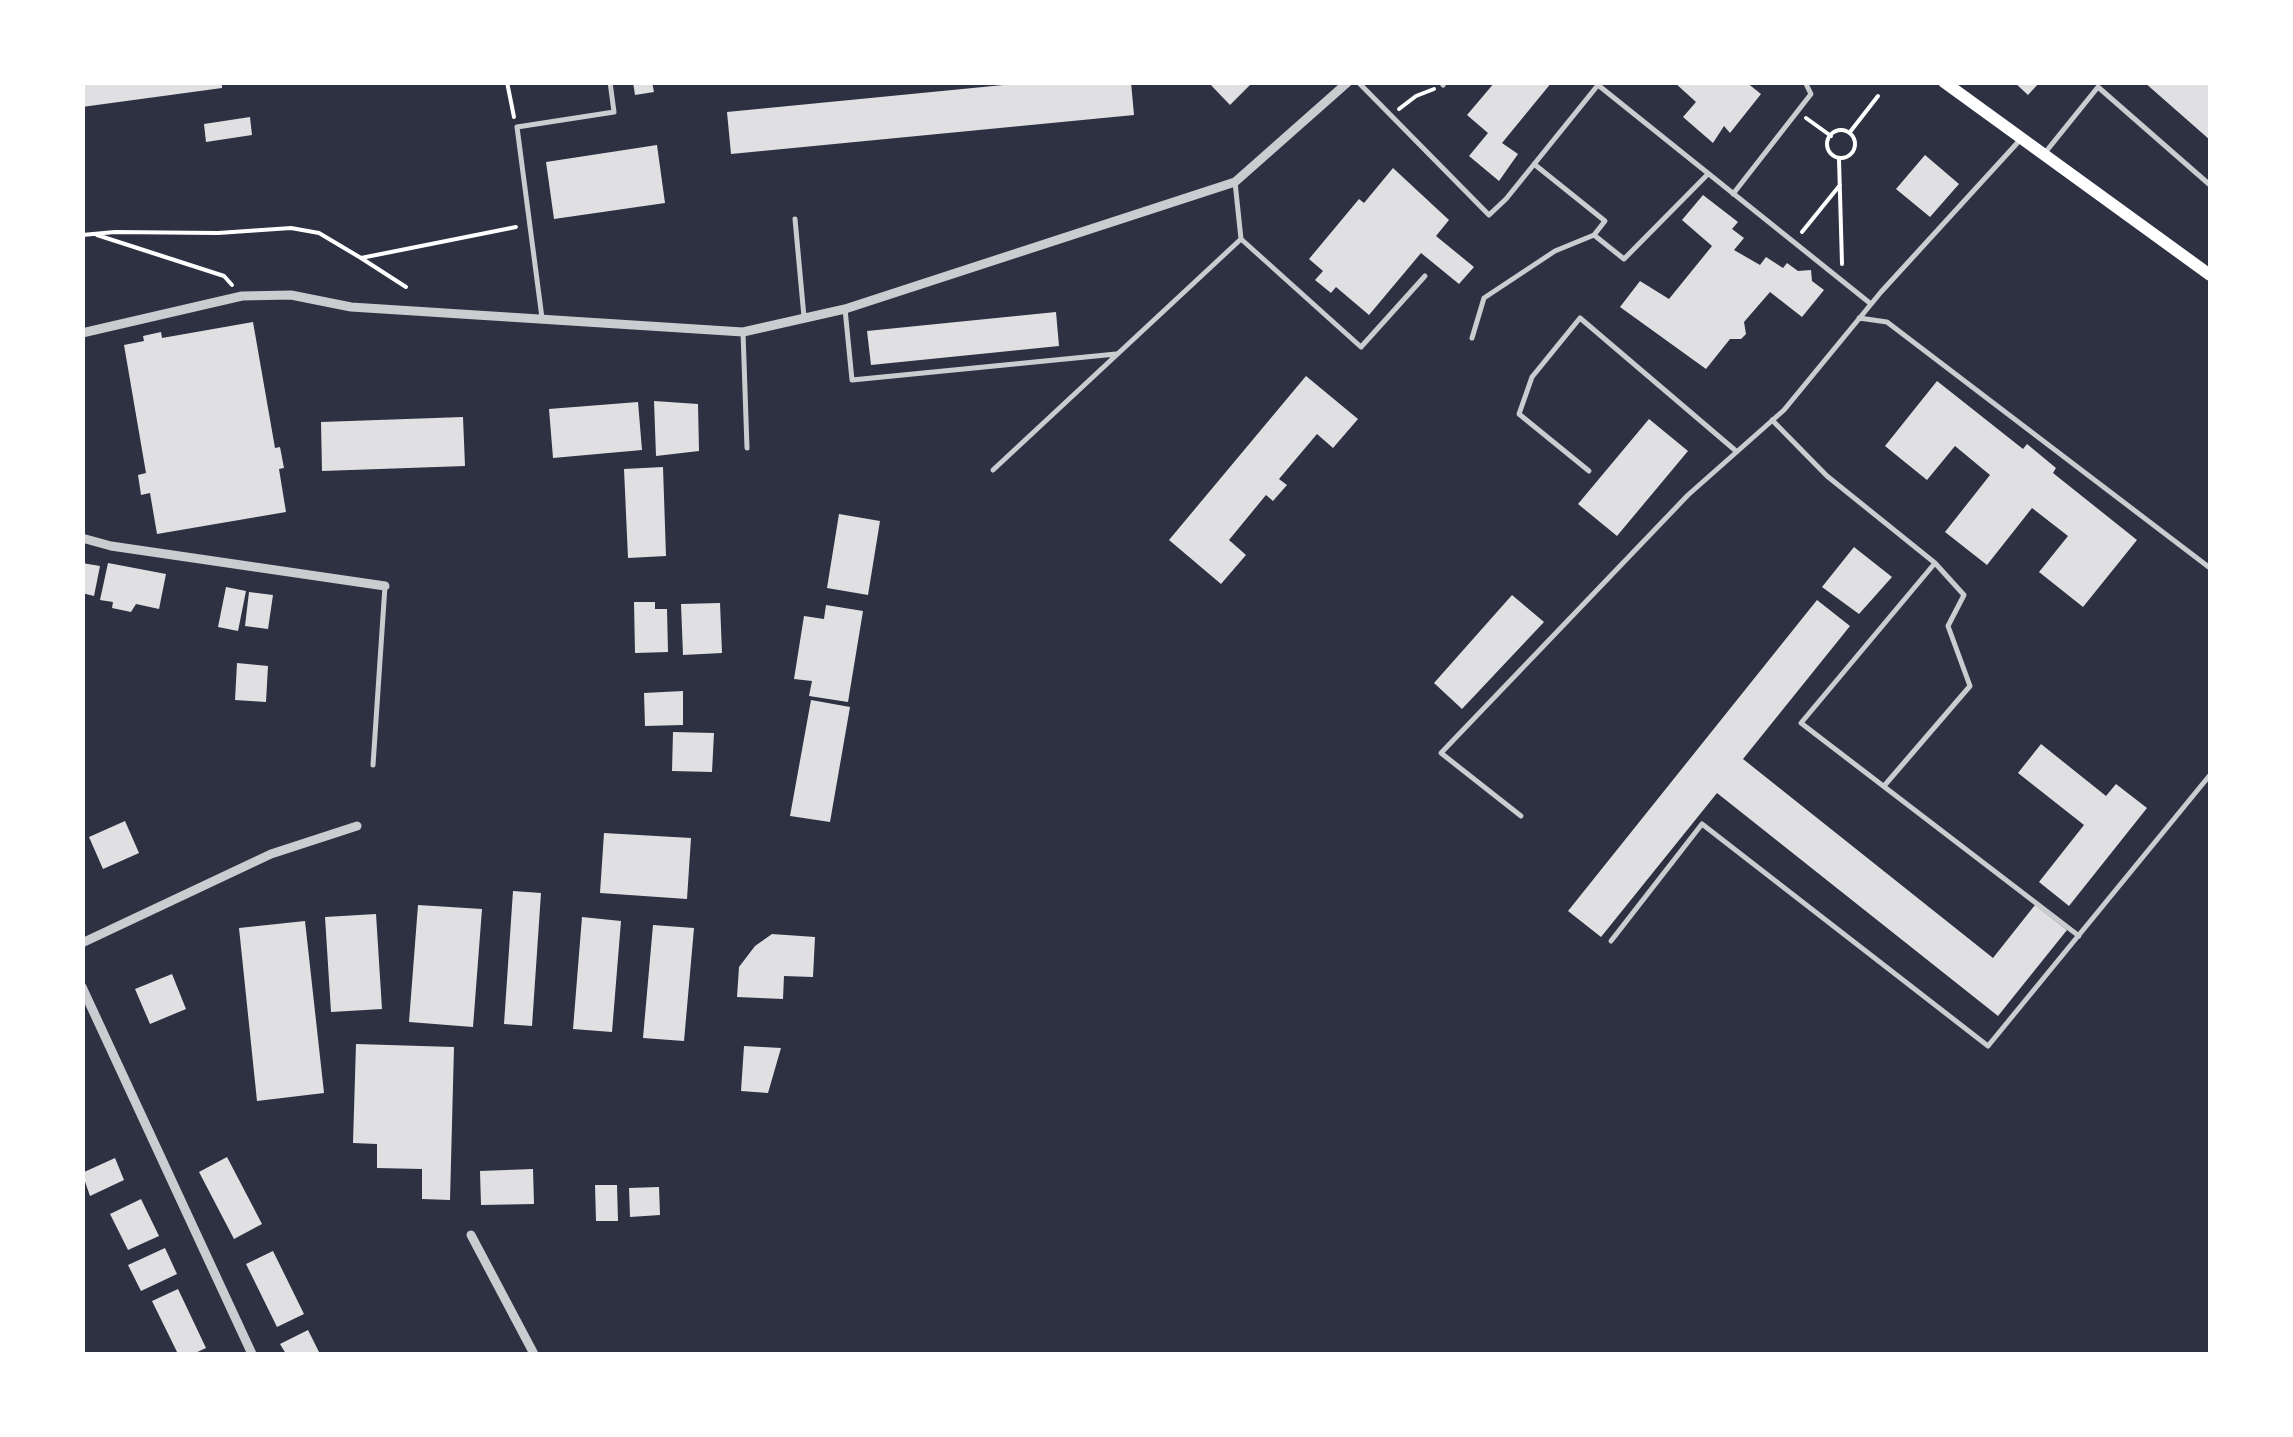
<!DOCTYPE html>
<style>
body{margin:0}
#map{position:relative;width:2293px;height:1437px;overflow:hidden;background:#2d3142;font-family:"Nunito Sans",sans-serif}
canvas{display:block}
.frame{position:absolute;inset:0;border:85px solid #fff;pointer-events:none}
</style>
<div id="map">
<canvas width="2293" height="1437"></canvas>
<div class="frame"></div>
</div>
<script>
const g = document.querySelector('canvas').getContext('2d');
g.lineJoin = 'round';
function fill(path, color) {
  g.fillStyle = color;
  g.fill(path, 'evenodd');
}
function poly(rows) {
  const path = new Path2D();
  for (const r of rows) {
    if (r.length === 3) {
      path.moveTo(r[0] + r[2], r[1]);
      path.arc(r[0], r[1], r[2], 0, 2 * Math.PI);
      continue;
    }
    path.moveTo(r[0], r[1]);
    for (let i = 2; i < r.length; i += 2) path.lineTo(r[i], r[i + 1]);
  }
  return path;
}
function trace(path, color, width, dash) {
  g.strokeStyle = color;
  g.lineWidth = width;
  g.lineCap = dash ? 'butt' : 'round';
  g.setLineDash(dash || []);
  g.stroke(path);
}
const building = poly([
 [82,82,222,82,222,88,82,107],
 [633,82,652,82,654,92,635,95],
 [1034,82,1131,82,1134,115,731,154,727,112],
 [1208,82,1253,82,1230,105],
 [1495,82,1552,82,1502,143,1518,154,1499,181,1469,156,1488,133,1467,115],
 [1674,82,1746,82,1761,94,1730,133,1724,126,1713,143,1683,117,1696,102],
 [2014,82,2040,82,2028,95],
 [2144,82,2210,84,2210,140],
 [250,117,252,135,206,142,204,124],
 [657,145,665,203,554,219,546,162],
 [1925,155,1959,184,1930,217,1896,189],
 [1393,168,1449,220,1436,236,1474,267,1459,284,1421,253,1369,315,1336,287,1331,293,1315,280,1323,271,1309,259,1359,199,1364,203],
 [1703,195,1738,222,1732,229,1744,238,1734,250,1760,265,1766,257,1783,268,1787,263,1798,271,1811,270,1812,281,1824,290,1802,317,1770,292,1744,322,1746,334,1741,339,1730,339,1706,369,1620,307,1640,281,1669,299,1712,246,1682,220],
 [1056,312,1059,346,871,365,867,331],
 [253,322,275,448,280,447,284,468,279,469,286,512,157,534,150,493,141,495,138,475,146,473,124,345,144,341,143,336,161,332,162,338],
 [1306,376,1358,419,1333,448,1317,434,1279,479,1287,485,1273,501,1266,495,1229,540,1246,555,1221,584,1169,540],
 [1937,381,2023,449,2027,444,2056,468,2053,473,2137,540,2083,607,2039,572,2068,536,2032,508,1987,565,1945,532,1990,475,1955,446,1927,480,1885,446],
 [654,401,698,404,699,451,656,456],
 [638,402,642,450,553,458,549,409],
 [463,417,465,466,322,471,321,422],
 [1649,419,1688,451,1617,536,1578,504],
 [663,467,666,556,628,558,624,469],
 [839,514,880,521,868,595,827,588],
 [1854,547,1892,577,1859,614,1822,587],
 [82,563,100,566,94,596,82,593],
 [108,563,166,574,159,609,136,604,131,612,112,608,113,602,100,600],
 [226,587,246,591,238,631,218,627],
 [249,592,273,595,268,629,245,626],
 [1512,595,1544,622,1462,709,1434,683],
 [1817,600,1850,626,1743,759,1993,958,2035,905,2067,930,1998,1016,1717,793,1601,937,1568,911],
 [634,602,655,602,655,609,667,609,668,652,635,653],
 [720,603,722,653,683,655,681,604],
 [826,605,863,611,848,702,809,696,812,681,794,679,804,616,824,619],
 [237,663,268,666,266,702,235,700],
 [683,691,683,725,645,726,644,693],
 [811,700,850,707,830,822,790,816],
 [673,732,714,733,712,772,672,771],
 [2041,744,2106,796,2116,784,2147,808,2069,906,2039,882,2084,825,2018,773],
 [125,821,139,853,103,869,89,837],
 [604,833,691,838,687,899,600,893],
 [513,891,541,893,532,1026,504,1024],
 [418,905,482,909,473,1027,409,1022],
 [376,914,382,1009,331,1012,325,917],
 [582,917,621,921,612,1032,573,1029],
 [305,921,324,1093,257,1101,239,928],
 [653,925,694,928,684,1041,643,1038],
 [772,934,815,937,813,977,784,976,783,999,737,997,739,967,755,946],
 [172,974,186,1009,150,1024,135,989],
 [356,1044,454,1047,450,1200,422,1199,422,1169,377,1168,377,1144,353,1143],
 [744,1046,781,1048,768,1093,741,1091],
 [227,1157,262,1224,234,1239,199,1172],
 [115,1158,124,1180,90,1196,82,1173],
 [533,1169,534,1204,481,1205,480,1171],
 [595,1185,617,1185,618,1221,596,1221],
 [659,1187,660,1215,630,1217,629,1188],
 [141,1199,159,1236,128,1250,110,1214],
 [165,1248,177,1274,141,1291,128,1265],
 [273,1251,304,1314,277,1327,246,1264],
 [178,1289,206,1348,193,1354,178,1354,152,1301],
 [308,1330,320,1354,286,1354,280,1344]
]);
const path = poly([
 [507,82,514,117],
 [1399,109,1416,96,1434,89],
 [1806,118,1831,136],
 [1841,144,14],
 [1850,132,1878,96],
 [1839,159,1842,264],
 [1802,232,1840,185],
 [82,235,115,232,218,233,291,228,319,233,361,258,516,227],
 [97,235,224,276,232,285],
 [361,258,406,287]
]);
const service = poly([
 [1358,82,1489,215,1506,199,1598,85,1871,304],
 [1443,85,1445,82],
 [2044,154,2098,87,2210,185],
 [1534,164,1605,221,1594,235,1624,259,1708,174],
 [1733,194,1811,94,1805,82],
 [795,219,804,317],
 [1241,239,1361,347,1425,276],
 [845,309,852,380,1116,354],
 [542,318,517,127,614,112,610,82],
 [1859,318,1887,322,2210,568],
 [743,332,747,448],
 [1472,338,1484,298,1555,251,1594,235],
 [1772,420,1827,476,1935,563,1801,723,2079,936],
 [993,470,1241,239,1235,182],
 [1589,471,1519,414,1532,377,1580,318,1736,451],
 [373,765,385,586],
 [1884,786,1970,686,1948,626,1964,595,1935,563],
 [1521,816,1441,753,1688,495,1784,410,1881,292,2020,140],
 [1611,941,1702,824,1988,1046,2210,775]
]);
const minor = poly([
 [82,333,242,296,291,295,351,307,743,332,845,309,1235,182,1348,82],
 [82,538,111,546,385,586],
 [82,943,271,854,357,826],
 [82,987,252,1354],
 [471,1235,534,1354]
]);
const secondary = poly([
 [1944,82,2210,275]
]);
fill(building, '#e0e0e3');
trace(path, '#fff', 4);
trace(service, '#caccd0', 5);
trace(minor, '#caccd0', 9);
trace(secondary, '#fff', 12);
</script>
